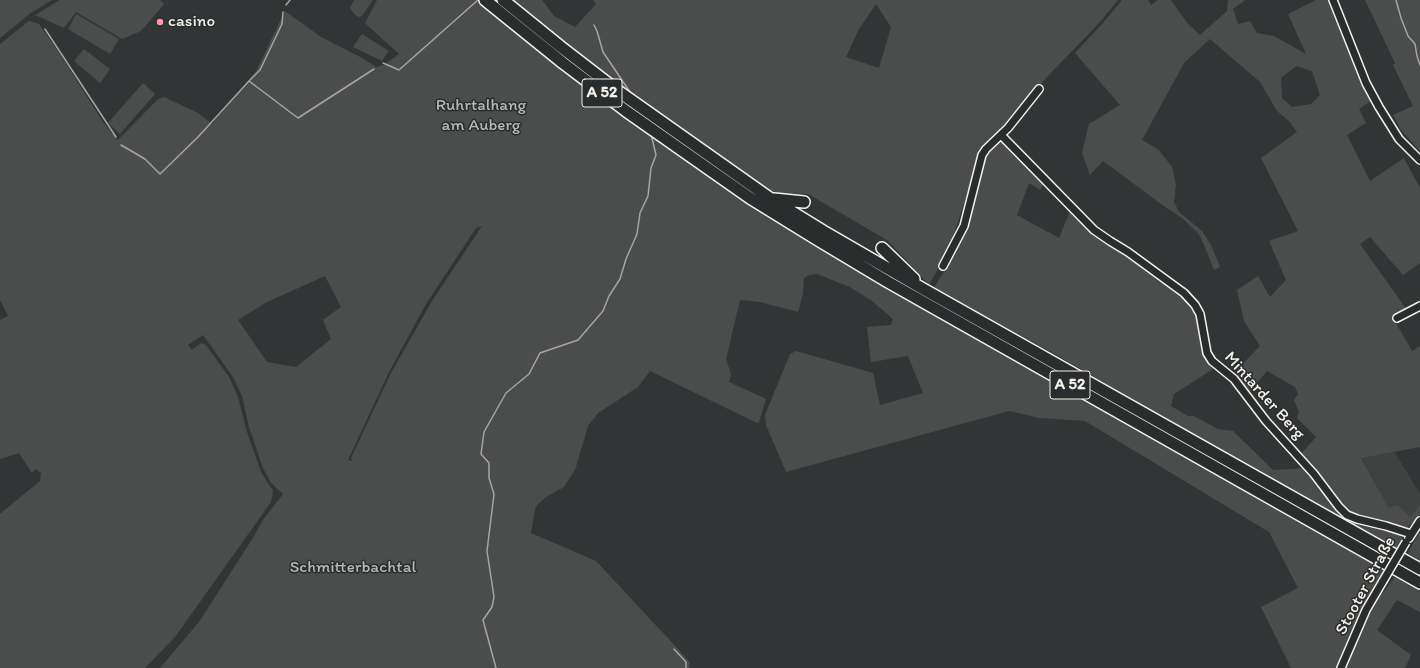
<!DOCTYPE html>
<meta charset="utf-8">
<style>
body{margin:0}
canvas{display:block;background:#323535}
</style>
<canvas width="1420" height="668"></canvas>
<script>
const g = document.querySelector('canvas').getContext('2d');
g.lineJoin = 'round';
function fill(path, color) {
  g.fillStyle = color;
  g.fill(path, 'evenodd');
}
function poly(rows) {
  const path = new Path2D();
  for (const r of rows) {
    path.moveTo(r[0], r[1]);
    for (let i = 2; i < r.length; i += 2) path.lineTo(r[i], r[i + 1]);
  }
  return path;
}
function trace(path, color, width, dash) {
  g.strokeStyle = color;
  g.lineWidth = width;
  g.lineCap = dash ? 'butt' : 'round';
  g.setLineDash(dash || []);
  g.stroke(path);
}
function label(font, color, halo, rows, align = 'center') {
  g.font = font + ' Itim,sans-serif';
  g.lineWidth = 3;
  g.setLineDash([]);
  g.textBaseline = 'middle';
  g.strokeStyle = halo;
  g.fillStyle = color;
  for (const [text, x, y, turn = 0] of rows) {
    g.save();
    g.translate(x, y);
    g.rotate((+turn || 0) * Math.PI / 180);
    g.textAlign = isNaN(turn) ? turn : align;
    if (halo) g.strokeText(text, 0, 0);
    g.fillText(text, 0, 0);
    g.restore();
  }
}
const built = poly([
 [1394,451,1420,494,1420,505,1410,517,1389,508,1361,457]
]);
const green = poly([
 [0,0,52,0,31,13,0,38],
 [60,0,160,0,164,4,141,31,122,39,76,12,64,28,35,15],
 [354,0,373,0,362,16,359,17,355,15,350,8],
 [377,0,542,0,554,16,575,27,596,4,593,0,1118,0,1100,22,1047,77,999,135,1045,181,1040,190,1029,183,1017,215,1059,238,1071,209,1144,266,1157,280,1183,295,1195,310,1205,354,1213,369,1174,394,1171,406,1188,416,1194,416,1218,429,1233,431,1273,470,1306,468,1313,475,1338,512,1351,520,1399,535,1403,538,1397,549,1172,423,1062,358,934,288,951,259,965,227,981,152,949,249,929,285,887,240,808,194,775,193,732,165,721,183,809,243,928,312,1161,442,1384,570,1349,637,1338,668,1291,668,1261,607,1298,588,1269,532,1085,421,1040,418,1009,411,786,472,766,425,765,415,790,354,796,351,873,373,880,405,923,393,908,356,871,362,867,327,891,325,893,319,872,301,850,287,817,274,810,275,804,278,803,294,798,312,760,302,740,300,726,359,731,374,729,382,766,399,759,422,757,423,650,371,638,387,598,413,588,426,575,470,564,487,546,497,537,505,535,510,531,533,596,561,678,649,690,663,689,668,160,668,199,622,251,541,263,520,283,494,271,483,263,468,249,427,242,396,233,377,203,335,188,345,192,350,201,343,206,345,229,377,238,397,247,432,261,472,273,491,271,502,175,637,145,668,0,668,0,514,40,481,41,473,36,469,32,473,19,453,0,459,0,320,8,316,0,300,0,44,29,21,39,24,58,51,103,122,118,140,158,99,164,97,198,113,212,124,256,71,285,11,321,37,364,59,376,67,384,65,399,54,365,23],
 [876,4,891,27,879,68,846,57,859,29],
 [482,226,432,301,391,373,351,458,352,461,348,460,389,372,426,304,476,228],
 [325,276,341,307,323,320,331,339,296,367,267,362,238,320,267,302],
 [1122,0,1148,0,1151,5,1158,0,1171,0,1188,24,1200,35,1227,11,1228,0,1245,0,1233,9,1238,24,1250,21,1257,33,1274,36,1306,54,1288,14,1316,0,1329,0,1356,68,1371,101,1359,109,1366,123,1347,135,1370,181,1404,158,1420,188,1420,263,1403,275,1370,237,1360,244,1407,310,1393,318,1412,351,1420,346,1420,447,1361,458,1389,508,1398,505,1410,517,1420,505,1420,513,1413,523,1407,527,1399,527,1357,517,1346,511,1302,453,1316,437,1297,418,1299,412,1294,400,1298,394,1295,387,1267,371,1248,394,1233,374,1260,346,1244,321,1237,290,1258,276,1270,297,1286,280,1269,241,1298,231,1261,158,1297,132,1289,121,1277,111,1260,82,1210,39,1184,63,1142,140,1159,150,1172,167,1176,184,1174,202,1179,212,1202,231,1211,245,1220,267,1214,270,1207,252,1199,234,1182,218,1168,209,1103,161,1090,175,1082,153,1089,124,1120,105,1075,53,1103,23],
 [1296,66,1312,71,1320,95,1311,104,1292,107,1282,98,1281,78],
 [1365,0,1420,0,1420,151,1401,130,1393,115,1413,106,1393,65,1395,63],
 [76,14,119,39,110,54,68,29],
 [362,34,389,51,382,61,353,47],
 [84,49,110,69,100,83,74,61],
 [143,83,155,94,120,134,108,123],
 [1420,531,1420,561,1408,553],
 [1395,577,1420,591,1420,612,1397,600,1377,630,1411,655,1405,668,1345,668,1363,625,1378,593,1383,593]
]);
const stream = poly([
 [1396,0,1401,18,1408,36,1415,44,1417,56,1420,65],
 [286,5,290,0],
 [594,25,597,31,603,52,632,95],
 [45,29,116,137],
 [383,63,399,70,478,0],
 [250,80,260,70,282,24,283,12],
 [121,145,145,159,160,174,198,137,249,81,298,118,374,69],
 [674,649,686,662,686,668],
 [496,668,483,620,492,607,494,597,487,551,494,494,489,478,489,463,481,454,484,432,506,393,529,374,540,353,578,340,603,311,609,296,620,279,626,259,637,234,640,213,648,196,651,168,656,155,651,134]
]);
const minor = poly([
 [1333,0,1366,83,1379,107,1399,139,1420,160],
 [1001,135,1094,230,1110,241,1128,252,1184,293,1195,305,1200,314,1207,353,1212,361,1234,379,1266,421,1314,474,1339,507,1347,515,1357,519,1386,526,1411,534],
 [943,266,964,226,982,155,986,149,1008,128,1039,89],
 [1397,318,1420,306],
 [1409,538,1420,521],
 [1341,668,1366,610,1383,581]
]);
const highway = poly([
 [485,0,563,63,626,111,750,198,818,240,888,282,1420,583],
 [503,0,561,47,618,91,771,199,823,231,925,290,1420,569],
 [774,199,804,202],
 [882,248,914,279]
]);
const minorBridge = poly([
 [1383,581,1406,542]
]);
const markers = [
 [160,22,4,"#ff9aa2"]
];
const shields = [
 [602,93,40],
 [1070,385,40]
];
const shieldNames = [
 ["A 52",602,93],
 ["A 52",1070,385]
];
const poiNames = [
 ["casino",168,22]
];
const parkNames = [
 ["Ruhrtalhang",481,106],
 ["am Auberg",481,126],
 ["Schmitterbachtal",353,568]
];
const streetNames = [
 ["Mintarder Berg",1264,396,48],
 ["Stooter Straße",1366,586,-62]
];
fill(built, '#404242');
fill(green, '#4b4d4c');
trace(stream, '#a6a5a0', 1.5);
trace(minor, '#f4f1e8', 10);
trace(highway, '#f4f1e8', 14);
trace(minor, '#2a2d2e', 7);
trace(highway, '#2a2d2e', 11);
trace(minorBridge, '#f4f1e8', 10, []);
trace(minorBridge, '#2a2d2e', 7);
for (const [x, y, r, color] of markers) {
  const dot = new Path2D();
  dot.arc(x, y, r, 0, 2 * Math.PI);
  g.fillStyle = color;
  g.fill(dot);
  trace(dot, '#2a2d2e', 1.5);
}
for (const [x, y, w] of shields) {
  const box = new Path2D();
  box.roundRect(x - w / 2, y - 14, w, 28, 3);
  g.fillStyle = '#2a2d2e';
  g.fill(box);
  trace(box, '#f4f1e8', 1);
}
label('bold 16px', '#f4f1e8', null, shieldNames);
label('17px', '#f4f1e8', '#2a2d2e', poiNames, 'left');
label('17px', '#b9b8b1', '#2a2d2e', parkNames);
label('17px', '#f4f1e8', '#2a2d2e', streetNames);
</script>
